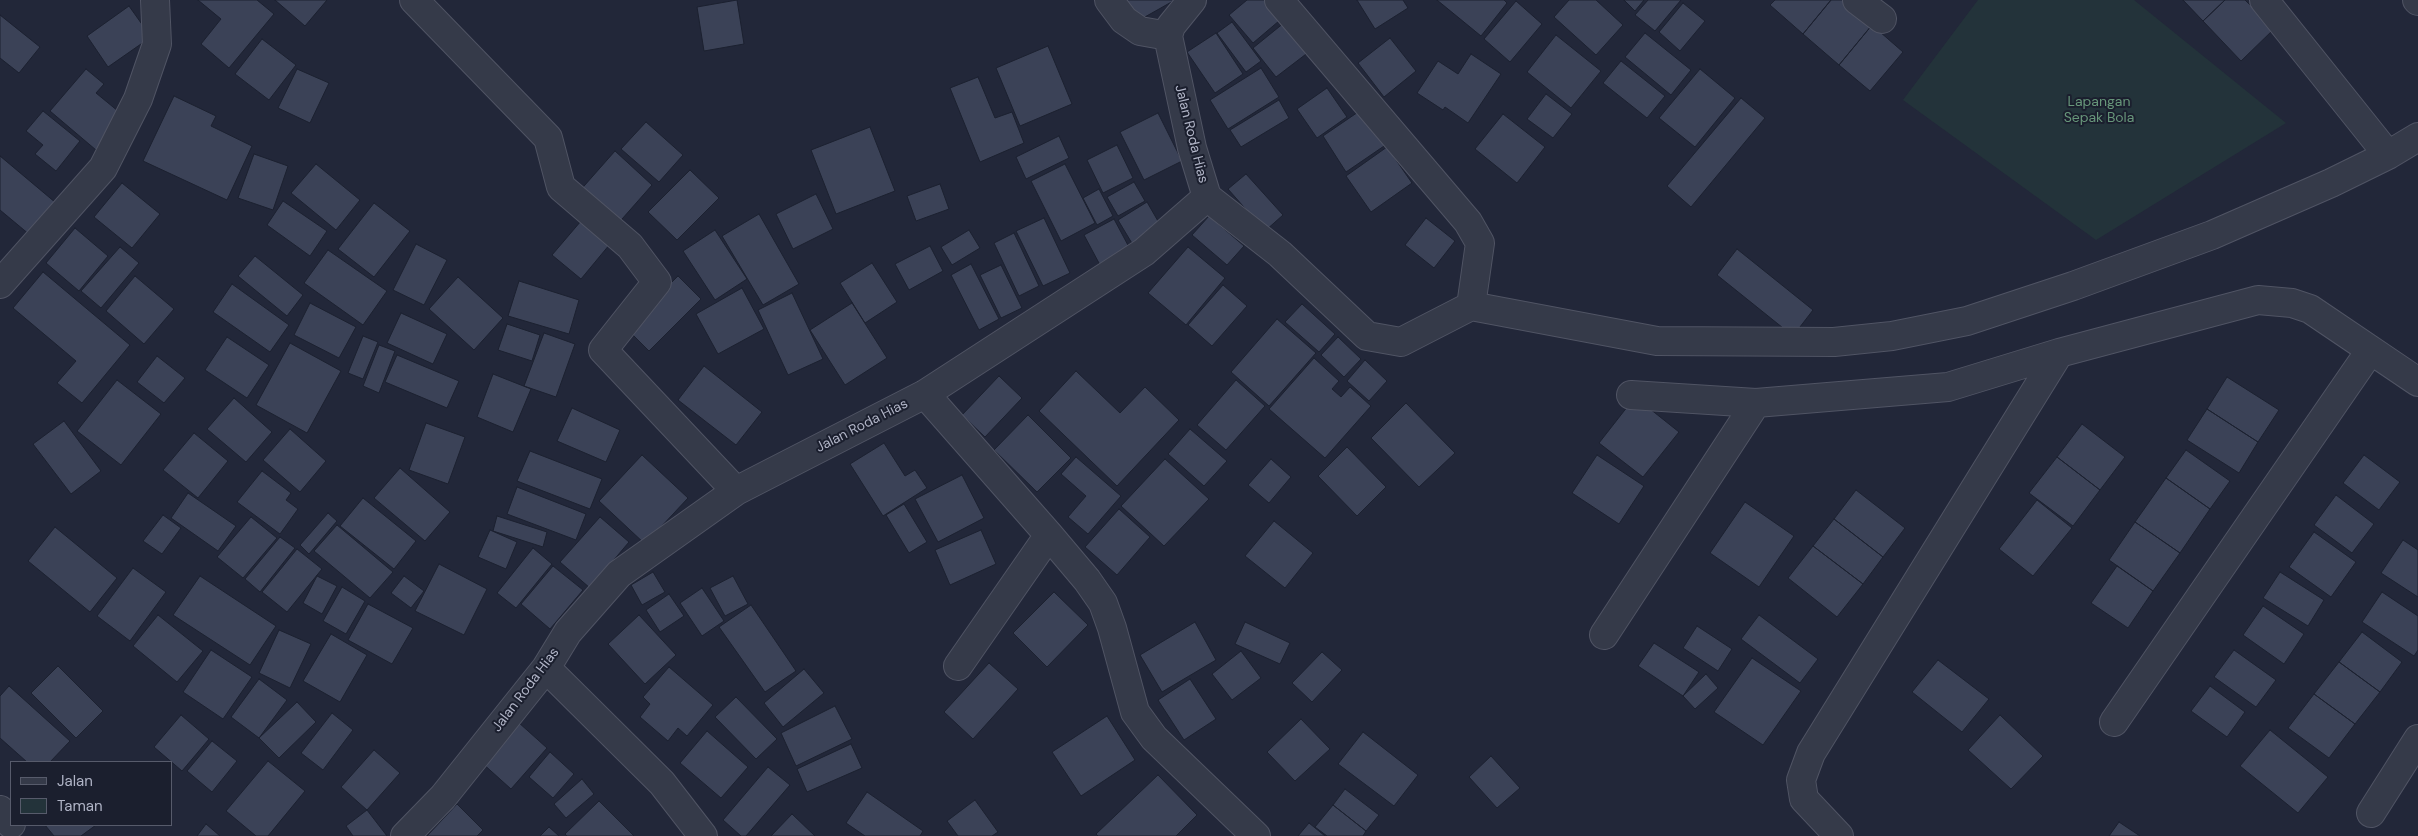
<!DOCTYPE html>
<style>
body{margin:0}
#map{position:relative;width:2418px;height:836px;overflow:hidden;background:#222739;font-family:"DM Sans",sans-serif}
canvas{display:block}
.legend{position:absolute;left:10px;top:761px;width:162px;height:65px;box-sizing:border-box;background:#1b1f2e;border:1px solid #575b6b;margin:0;padding:6px 9px;list-style:none;font-size:15px;color:#b0b4c6}
.legend li{display:flex;align-items:center;gap:10px;height:25px}
.legend b{width:25px;border:1px solid #575b6b}
</style>
<div id="map">
<canvas width="2418" height="836"></canvas>
<ul class="legend">
<li><b style="height:6px;background:#353a49"></b>Jalan</li>
<li><b style="height:14px;background:#23333a"></b>Taman</li>
</ul>
</div>
<script>
const g = document.querySelector('canvas').getContext('2d');
g.lineJoin = 'round';
function fill(path, color) {
  g.fillStyle = color;
  g.fill(path, 'evenodd');
}
function poly(rows) {
  const path = new Path2D();
  for (const r of rows) {
    path.moveTo(r[0], r[1]);
    for (let i = 2; i < r.length; i += 2) path.lineTo(r[i], r[i + 1]);
  }
  return path;
}
function trace(path, color, width, dash) {
  g.strokeStyle = color;
  g.lineWidth = width;
  g.lineCap = dash ? 'butt' : 'round';
  g.setLineDash(dash || []);
  g.stroke(path);
}
function label(font, color, halo, rows, align = 'center') {
  g.font = font + ' "DM Sans",sans-serif';
  g.lineWidth = 4;
  g.setLineDash([]);
  g.textBaseline = 'middle';
  g.strokeStyle = halo;
  g.fillStyle = color;
  for (const [text, x, y, turn = 0] of rows) {
    g.save();
    g.translate(x, y);
    g.rotate((+turn || 0) * Math.PI / 180);
    g.textAlign = isNaN(turn) ? turn : align;
    if (halo) g.strokeText(text, 0, 0);
    g.fillText(text, 0, 0);
    g.restore();
  }
}
const green = poly([
 [1978,0,2134,0,2286,123,2096,240,1903,100]
]);
const building = poly([
 [198,0,257,0,274,14,229,68,201,44,221,19,198,0],
 [275,0,327,0,305,26,275,0],
 [737,0,744,44,704,51,697,7,737,0],
 [1124,0,1175,0,1136,22,1124,0],
 [1247,0,1274,0,1286,15,1253,43,1229,15,1247,0],
 [1357,0,1403,0,1408,8,1375,29,1357,0],
 [1437,0,1504,0,1507,3,1481,36,1437,0],
 [1569,0,1596,0,1623,25,1596,55,1554,17,1569,0],
 [1624,0,1644,0,1635,11,1624,0],
 [1648,0,1681,0,1655,31,1635,15,1648,0],
 [1775,0,1831,0,1803,34,1770,5,1775,0],
 [1831,0,1842,0,1872,25,1839,65,1803,34,1831,0],
 [2183,0,2225,0,2203,21,2183,0],
 [2225,0,2245,0,2274,29,2241,61,2203,21,2225,0],
 [1516,1,1542,24,1510,62,1484,39,1516,1],
 [1683,3,1705,21,1680,51,1659,32,1683,3],
 [129,6,151,37,108,67,87,36,129,6],
 [0,15,40,47,19,73,0,58,0,15],
 [1290,18,1314,48,1276,77,1253,48,1290,18],
 [1232,22,1261,61,1246,72,1217,33,1232,22],
 [1872,25,1903,52,1870,91,1839,65,1872,25],
 [1216,33,1243,74,1215,93,1187,52,1216,33],
 [1645,33,1691,70,1671,95,1625,57,1645,33],
 [1556,35,1601,71,1571,108,1527,72,1556,35],
 [1390,38,1416,71,1384,97,1358,63,1390,38],
 [262,39,296,65,269,100,235,74,262,39],
 [1048,46,1072,104,1020,126,996,68,1048,46],
 [1471,54,1501,74,1468,123,1445,107,1443,110,1417,93,1438,61,1458,74,1471,54],
 [1621,61,1665,96,1647,118,1603,83,1621,61],
 [1261,68,1279,97,1228,129,1210,100,1261,68],
 [86,69,104,84,96,93,124,116,96,150,50,111,86,69],
 [297,69,329,83,310,123,278,108,297,69],
 [1700,69,1735,98,1695,147,1659,118,1700,69],
 [978,77,995,118,1012,112,1024,143,980,162,950,88,978,77],
 [1327,88,1347,117,1317,138,1297,109,1327,88],
 [1546,94,1572,114,1553,138,1527,119,1546,94],
 [174,96,216,116,211,126,252,146,227,200,143,161,174,96],
 [1741,98,1765,118,1691,207,1667,186,1741,98],
 [1279,100,1289,118,1241,147,1230,130,1279,100],
 [1364,108,1387,144,1346,172,1323,136,1364,108],
 [43,111,80,141,56,171,35,154,43,145,26,131,43,111],
 [1158,113,1182,161,1144,180,1120,132,1158,113],
 [1503,114,1545,147,1517,183,1475,149,1503,114],
 [646,122,683,155,659,182,621,149,646,122],
 [870,127,895,191,836,214,811,150,870,127],
 [1059,136,1069,158,1026,179,1016,157,1059,136],
 [1117,145,1133,178,1103,193,1087,160,1117,145],
 [1387,147,1412,183,1371,212,1346,176,1387,147],
 [615,151,652,185,615,227,577,194,615,151],
 [254,154,288,166,273,210,238,198,254,154],
 [0,156,56,203,30,235,0,210,0,156],
 [316,164,360,200,336,230,291,193,316,164],
 [1065,164,1095,223,1061,241,1031,181,1065,164],
 [690,170,719,198,677,240,648,212,690,170],
 [1246,174,1283,215,1265,231,1228,189,1246,174],
 [1134,182,1145,201,1118,216,1107,197,1134,182],
 [122,183,160,214,132,248,94,217,122,183],
 [940,184,949,209,916,221,907,196,940,184],
 [1099,189,1113,216,1097,225,1083,198,1099,189],
 [816,194,833,229,793,249,776,214,816,194],
 [283,201,327,231,310,256,267,225,283,201],
 [1147,202,1162,228,1133,245,1118,220,1147,202],
 [374,203,410,231,374,277,338,249,374,203],
 [587,214,615,238,581,279,552,255,587,214],
 [759,214,799,284,763,305,722,236,759,214],
 [1209,216,1244,246,1227,265,1192,235,1209,216],
 [1044,218,1070,273,1043,286,1016,231,1044,218],
 [1426,218,1455,241,1434,268,1405,245,1426,218],
 [1114,219,1130,249,1100,265,1084,235,1114,219],
 [75,228,108,256,79,291,46,263,75,228],
 [715,230,747,279,715,300,683,251,715,230],
 [969,230,980,248,952,265,941,247,969,230],
 [1014,233,1039,286,1019,296,994,243,1014,233],
 [416,244,447,260,424,305,393,290,416,244],
 [930,246,943,271,909,290,895,264,930,246],
 [120,247,139,263,101,308,81,291,120,247],
 [1188,247,1225,278,1186,325,1148,293,1188,247],
 [1737,249,1813,310,1793,336,1717,275,1737,249],
 [328,250,387,291,363,325,304,283,328,250],
 [255,256,303,295,287,316,238,276,255,256],
 [872,263,897,302,865,323,840,283,872,263],
 [971,264,999,319,979,330,951,275,971,264],
 [1001,265,1022,308,1001,318,980,275,1001,265],
 [43,272,130,345,82,403,57,383,76,361,13,308,43,272],
 [135,276,174,309,144,344,106,311,135,276],
 [678,276,701,299,649,351,626,328,678,276],
 [458,277,503,318,474,350,429,309,458,277],
 [519,281,579,300,569,334,508,316,519,281],
 [232,284,289,325,270,352,213,312,232,284],
 [1223,285,1247,306,1212,346,1188,325,1223,285],
 [742,288,764,329,718,354,696,314,742,288],
 [792,293,823,359,788,375,758,310,792,293],
 [310,303,356,327,339,358,294,335,310,303],
 [852,303,887,358,845,385,810,330,852,303],
 [1302,304,1335,334,1319,352,1285,322,1302,304],
 [401,313,447,334,433,364,387,343,401,313],
 [1277,319,1316,353,1269,406,1231,372,1277,319],
 [507,324,540,335,532,361,498,350,507,324],
 [544,333,575,344,556,397,524,386,544,333],
 [363,336,378,342,363,379,348,373,363,336],
 [227,337,269,365,247,398,205,370,227,337],
 [1338,337,1361,359,1344,377,1321,355,1338,337],
 [290,343,341,371,307,433,256,405,290,343],
 [379,345,395,351,379,393,363,386,379,345],
 [397,355,459,381,447,408,385,382,397,355],
 [157,356,185,378,164,403,137,382,157,356],
 [1314,358,1339,381,1332,389,1341,397,1350,387,1371,406,1325,458,1269,409,1314,358],
 [1365,360,1387,381,1369,401,1347,381,1365,360],
 [704,366,762,412,736,445,678,400,704,366],
 [1076,371,1120,413,1145,387,1179,420,1117,486,1039,411,1076,371],
 [493,374,531,389,513,432,477,417,493,374],
 [999,376,1022,398,985,437,962,415,999,376],
 [2227,377,2279,410,2258,442,2207,409,2227,377],
 [117,380,161,414,121,465,77,431,117,380],
 [1236,380,1265,406,1226,450,1197,425,1236,380],
 [1635,397,1679,432,1643,477,1599,443,1635,397],
 [234,398,272,432,246,462,207,429,234,398],
 [1406,403,1455,453,1419,487,1371,438,1406,403],
 [572,408,620,430,606,462,557,441,572,408],
 [2207,409,2258,442,2239,473,2187,440,2207,409],
 [1028,415,1071,458,1037,492,994,450,1028,415],
 [64,421,101,471,71,494,33,444,64,421],
 [426,423,465,437,448,484,409,470,426,423],
 [2082,424,2125,457,2100,490,2057,457,2082,424],
 [290,429,326,461,300,492,263,460,290,429],
 [1190,429,1227,461,1204,486,1168,454,1190,429],
 [194,433,228,461,198,498,163,470,194,433],
 [884,443,905,476,915,470,927,488,883,516,850,464,884,443],
 [1347,447,1386,487,1357,516,1318,476,1347,447],
 [2186,450,2230,481,2210,509,2166,478,2186,450],
 [530,451,602,479,590,509,517,481,530,451],
 [642,455,688,498,645,544,599,501,642,455],
 [1597,455,1644,486,1619,524,1572,493,1597,455],
 [2364,455,2400,482,2379,510,2343,483,2364,455],
 [1076,457,1121,496,1088,534,1068,517,1086,496,1061,474,1076,457],
 [2057,457,2100,490,2073,526,2029,493,2057,457],
 [1165,459,1209,499,1164,546,1121,506,1165,459],
 [1271,459,1291,477,1269,503,1248,485,1271,459],
 [400,468,450,512,425,541,374,498,400,468],
 [262,471,291,493,286,500,298,509,280,534,237,502,262,471],
 [962,475,984,518,938,542,915,499,962,475],
 [2166,478,2210,509,2180,553,2135,522,2166,478],
 [517,487,586,514,576,540,507,514,517,487],
 [1856,490,1905,528,1883,557,1834,519,1856,490],
 [188,493,236,526,218,551,171,518,188,493],
 [2336,495,2374,524,2352,553,2314,525,2336,495],
 [363,498,416,541,394,569,340,526,363,498],
 [2037,500,2072,528,2033,576,1999,549,2037,500],
 [1745,502,1794,536,1759,587,1710,553,1745,502],
 [904,504,927,542,909,553,886,515,904,504],
 [1119,509,1150,537,1117,575,1085,547,1119,509],
 [328,513,337,521,309,554,300,545,328,513],
 [163,515,181,528,162,554,143,541,163,515],
 [497,516,547,532,543,547,493,531,497,516],
 [251,517,277,538,243,578,217,557,251,517],
 [600,517,629,542,590,588,560,562,600,517],
 [1834,519,1883,557,1863,584,1813,546,1834,519],
 [1274,521,1313,553,1285,588,1245,556,1274,521],
 [2135,522,2180,553,2153,591,2109,560,2135,522],
 [337,525,393,572,370,598,314,551,337,525],
 [55,527,117,578,90,612,28,561,55,527],
 [490,530,517,542,506,569,478,557,490,530],
 [981,530,996,564,950,585,935,550,981,530],
 [2314,532,2356,562,2331,597,2289,567,2314,532],
 [280,537,295,548,260,592,245,579,280,537],
 [2403,540,2418,550,2418,597,2381,573,2403,540],
 [1813,546,1863,584,1837,617,1788,578,1813,546],
 [533,548,552,564,516,608,497,593,533,548],
 [297,549,322,569,287,612,262,592,297,549],
 [439,564,487,589,464,635,415,611,439,564],
 [553,566,583,590,550,629,521,604,553,566],
 [2117,566,2153,591,2128,628,2091,603,2117,566],
 [133,568,166,592,130,641,97,616,133,568],
 [653,572,665,592,642,605,631,585,653,572],
 [2280,572,2324,600,2308,626,2263,598,2280,572],
 [200,576,276,626,250,665,173,615,200,576],
 [317,576,337,586,322,614,303,603,317,576],
 [404,576,424,591,411,608,391,593,404,576],
 [733,576,748,604,725,616,710,588,733,576],
 [342,587,365,601,346,634,323,621,342,587],
 [702,588,724,621,702,636,680,603,702,588],
 [1054,592,1088,625,1047,667,1013,633,1054,592],
 [2382,592,2418,616,2418,650,2414,656,2362,622,2382,592],
 [669,594,684,616,660,632,646,610,669,594],
 [368,604,413,628,392,664,348,640,368,604],
 [751,605,796,671,765,692,719,627,751,605],
 [2263,606,2304,634,2284,664,2243,635,2263,606],
 [158,615,203,651,177,682,133,646,158,615],
 [639,615,676,655,645,684,608,644,639,615],
 [1759,615,1818,659,1800,683,1741,639,1759,615],
 [1195,622,1216,660,1162,692,1140,655,1195,622],
 [1245,622,1290,643,1280,664,1235,644,1245,622],
 [1697,626,1732,649,1718,671,1683,648,1697,626],
 [279,630,311,644,290,688,259,673,279,630],
 [2362,632,2402,662,2380,692,2339,662,2362,632],
 [331,634,367,655,340,702,303,681,331,634],
 [1654,643,1699,672,1683,696,1638,666,1654,643],
 [211,650,252,677,223,719,183,692,211,650],
 [2234,650,2276,680,2256,707,2214,677,2234,650],
 [1241,651,1261,678,1232,700,1212,674,1241,651],
 [1322,652,1342,670,1312,702,1292,683,1322,652],
 [1752,658,1801,691,1763,745,1714,712,1752,658],
 [1938,660,1989,699,1962,732,1912,692,1938,660],
 [2339,662,2380,692,2355,724,2314,694,2339,662],
 [989,663,1018,689,973,739,944,712,989,663],
 [58,666,103,711,76,738,31,693,58,666],
 [669,667,713,705,687,736,678,728,668,741,640,717,650,704,643,697,669,667],
 [804,669,824,693,783,727,764,703,804,669],
 [1706,674,1718,688,1695,709,1683,696,1706,674],
 [259,679,287,700,259,738,231,717,259,679],
 [1190,679,1216,719,1184,740,1158,700,1190,679],
 [9,686,70,741,50,762,27,762,0,738,0,696,9,686],
 [2210,686,2245,712,2227,737,2191,711,2210,686],
 [2314,694,2355,724,2329,758,2288,728,2314,694],
 [736,697,777,739,756,759,715,717,736,697],
 [297,702,316,722,279,758,259,738,297,702],
 [835,706,852,739,796,766,781,733,835,706],
 [332,713,353,730,323,770,301,753,332,713],
 [181,715,209,739,182,771,154,747,181,715],
 [2000,715,2043,756,2011,789,1968,750,2000,715],
 [1107,716,1135,760,1081,796,1052,752,1107,716],
 [1301,719,1330,749,1295,781,1267,752,1301,719],
 [518,722,547,748,511,789,481,762,518,722],
 [2270,730,2328,777,2298,813,2240,766,2270,730],
 [707,731,748,767,721,798,680,763,707,731],
 [1363,732,1418,775,1394,806,1338,764,1363,732],
 [212,741,237,761,212,792,187,771,212,741],
 [851,744,862,768,807,792,797,769,851,744],
 [374,750,400,773,367,810,341,787,374,750],
 [550,752,574,774,553,798,529,777,550,752],
 [1491,756,1520,788,1497,808,1469,777,1491,756],
 [268,761,305,791,268,836,256,836,226,811,268,761],
 [768,767,790,785,746,836,741,836,723,820,768,767],
 [1158,775,1197,815,1176,836,1098,836,1096,834,1158,775],
 [582,779,594,794,566,818,554,804,582,779],
 [1345,789,1379,815,1366,831,1333,805,1345,789],
 [867,792,923,831,920,836,865,836,846,823,867,792],
 [975,800,998,832,992,836,958,836,947,821,975,800],
 [599,801,634,836,567,836,565,834,599,801],
 [457,804,483,830,477,836,427,836,457,804],
 [1333,805,1366,831,1363,836,1327,836,1315,827,1333,805],
 [367,810,387,836,353,836,346,826,367,810],
 [792,814,815,836,771,836,792,814],
 [2119,822,2140,836,2109,836,2119,822],
 [1309,823,1325,836,1298,836,1309,823],
 [206,824,220,836,197,836,206,824],
 [45,825,96,825,81,836,54,836,45,825],
 [549,827,559,836,540,836,549,827]
]);
const minor = poly([
 [414,0,548,138,561,187,630,246,657,282,603,350,736,491],
 [1109,0,1124,20,1140,31,1168,36],
 [1192,0,1171,26,1168,36,1192,148,1207,197],
 [1279,0,1468,222,1480,243,1471,306],
 [1857,0,1882,19],
 [2264,0,2388,155],
 [2417,0,2418,1],
 [1207,197,1280,254,1367,336,1401,342,1471,306,1657,341,1834,342,1892,336,1967,321,2073,286,2212,235,2331,183,2388,155,2418,137],
 [0,284,103,168,138,99,157,44,155,0],
 [925,394,1049,535,1087,580,1103,603,1112,628,1135,712,1154,738,1256,836],
 [1631,395,1756,403,1948,387,2059,353,2258,300,2292,303,2310,309,2418,382],
 [1604,635,1756,403],
 [958,666,1049,535],
 [546,668,662,783,703,836],
 [2114,722,2370,351],
 [0,810,11,824],
 [2371,813,2418,739],
 [405,836,443,797,546,668,568,632,619,574,736,491,925,394,1144,252,1207,197],
 [1839,836,1804,799,1801,780,1811,753,2059,353]
]);
const parkNames = [
 ["Lapangan",2099,102],
 ["Sepak Bola",2099,118]
];
const streetNames = [
 ["Jalan Roda Hias",1191,134,76],
 ["Jalan Roda Hias",862,426,-27],
 ["Jalan Roda Hias",526,690,-53]
];
fill(green, '#23333a');
fill(building, '#3b4257');
trace(building, '#1c2130', 1);
trace(minor, '#505464', 30);
trace(minor, '#353a49', 28);
label('14px', '#67967a', '#1b1f2e', parkNames);
label('14px', '#b0b4c6', '#1b1f2e', streetNames);
</script>
